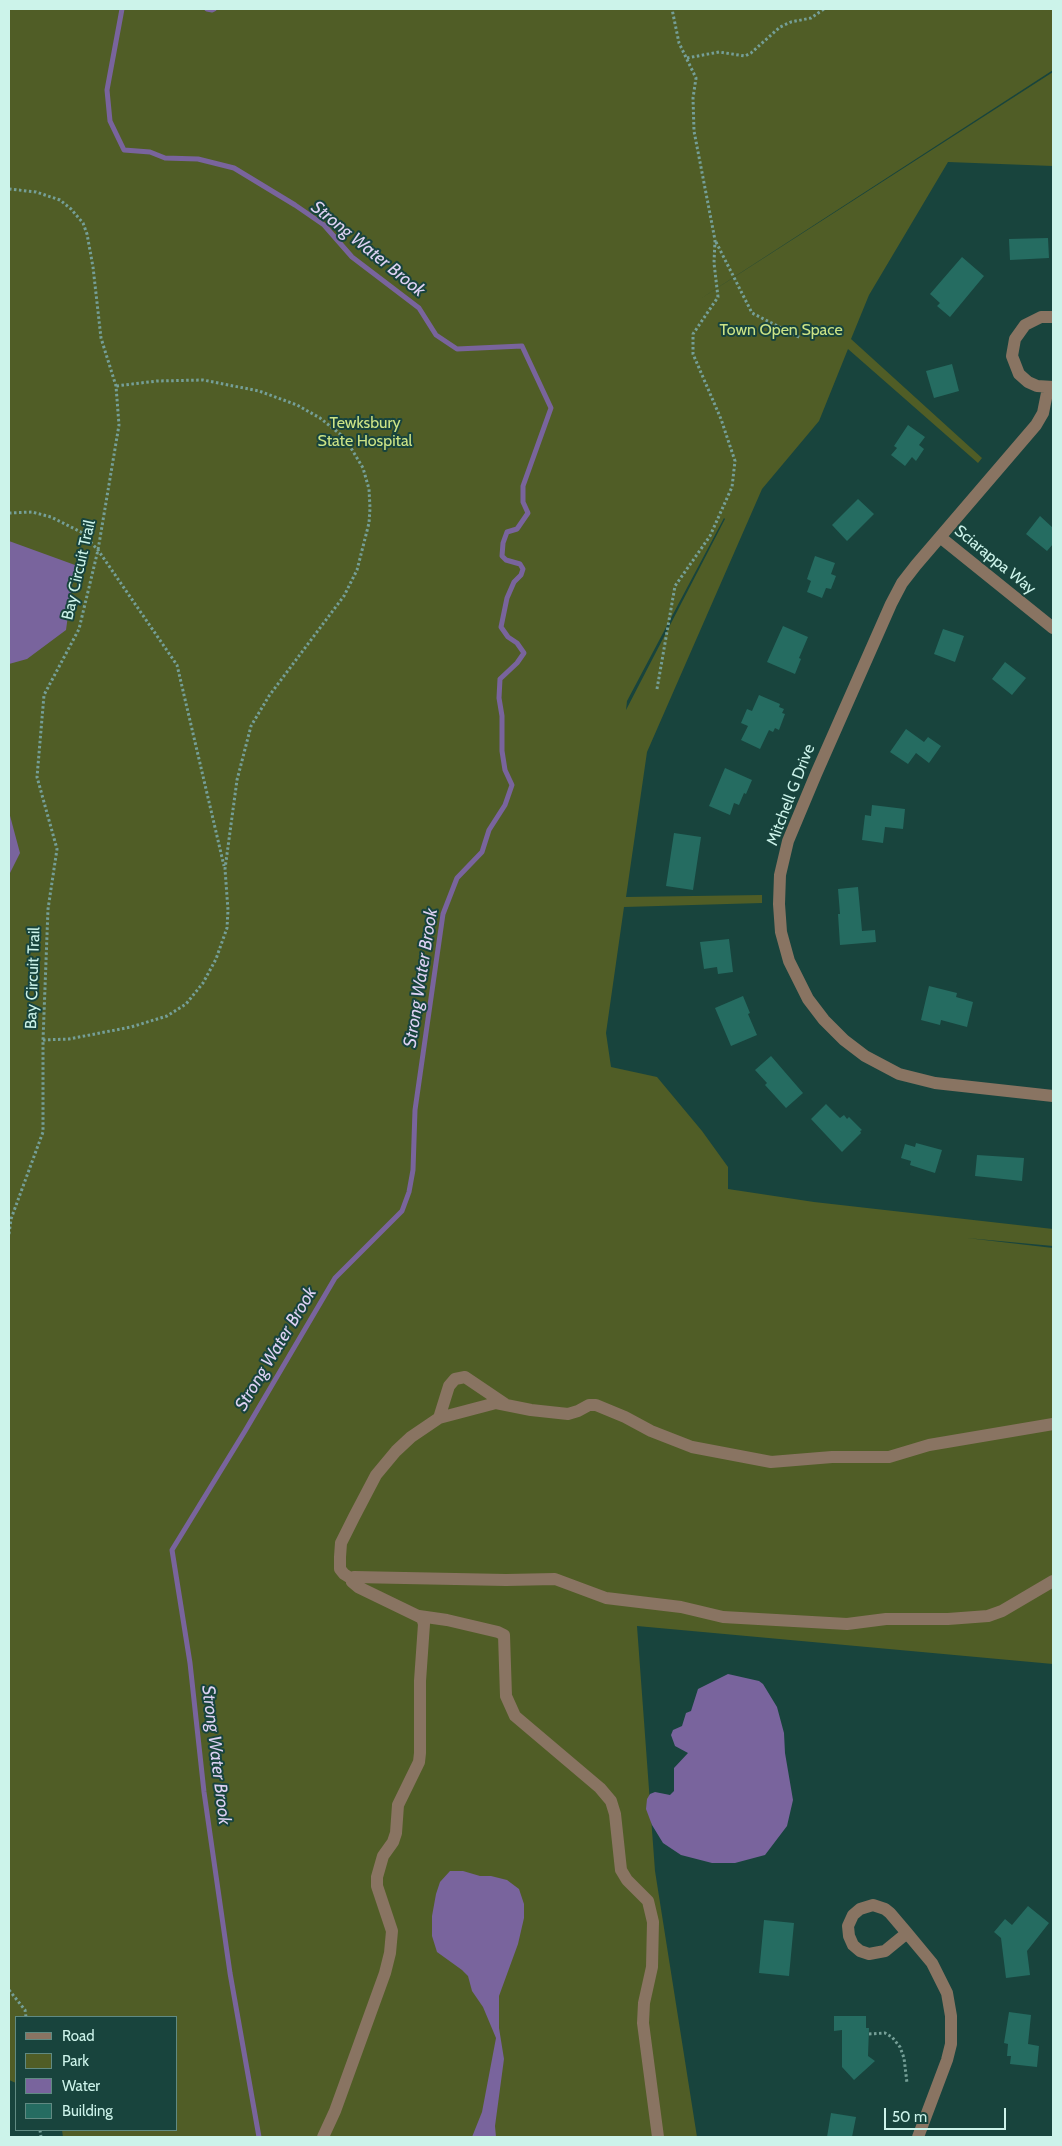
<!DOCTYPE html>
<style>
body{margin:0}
#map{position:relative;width:1062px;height:2146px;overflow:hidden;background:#18443d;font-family:Cabin,sans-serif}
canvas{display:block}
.frame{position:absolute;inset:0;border:10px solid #ccf3ea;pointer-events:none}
.legend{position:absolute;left:15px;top:2016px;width:162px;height:115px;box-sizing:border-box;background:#18443d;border:1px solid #608a82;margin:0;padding:6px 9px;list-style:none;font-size:15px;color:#ccf3ea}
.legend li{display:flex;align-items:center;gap:10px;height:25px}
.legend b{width:25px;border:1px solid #608a82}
.scale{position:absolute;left:884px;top:2108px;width:122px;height:22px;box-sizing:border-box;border:2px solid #ccf3ea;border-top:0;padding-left:6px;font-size:15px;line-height:18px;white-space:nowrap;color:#ccf3ea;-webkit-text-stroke:4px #18443d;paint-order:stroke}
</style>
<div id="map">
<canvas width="1062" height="2146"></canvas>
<div class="frame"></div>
<ul class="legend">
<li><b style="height:6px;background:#897462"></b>Road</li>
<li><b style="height:14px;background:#505d26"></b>Park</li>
<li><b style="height:14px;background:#79649d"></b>Water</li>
<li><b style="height:14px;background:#256c61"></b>Building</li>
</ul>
<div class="scale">50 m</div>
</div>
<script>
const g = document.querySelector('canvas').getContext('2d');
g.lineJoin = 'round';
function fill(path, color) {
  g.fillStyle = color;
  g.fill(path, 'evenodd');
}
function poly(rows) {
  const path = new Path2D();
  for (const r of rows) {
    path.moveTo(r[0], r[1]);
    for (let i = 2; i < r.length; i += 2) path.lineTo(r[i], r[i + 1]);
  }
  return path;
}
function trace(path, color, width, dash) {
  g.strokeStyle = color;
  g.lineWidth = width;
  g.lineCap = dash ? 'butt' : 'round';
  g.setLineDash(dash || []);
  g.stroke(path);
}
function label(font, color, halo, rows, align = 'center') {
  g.font = font + ' Cabin,sans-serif';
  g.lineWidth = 4;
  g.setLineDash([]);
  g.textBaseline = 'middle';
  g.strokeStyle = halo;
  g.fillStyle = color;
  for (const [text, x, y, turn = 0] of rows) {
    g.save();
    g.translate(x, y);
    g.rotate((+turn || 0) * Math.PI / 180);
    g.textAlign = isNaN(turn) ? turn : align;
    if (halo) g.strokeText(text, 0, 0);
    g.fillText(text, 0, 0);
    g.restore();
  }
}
const green = poly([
 [9,9,1053,9,1053,70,697,301,1053,72,1053,166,948,162,869,295,851,339,982,458,978,463,848,349,819,421,762,489,647,752,626,897,762,895,762,903,624,907,606,1033,611,1067,657,1077,702,1131,728,1167,728,1189,814,1202,1053,1229,1053,1246,967,1238,1053,1248,1053,1664,637,1626,655,1871,697,2137,63,2137,62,2130,176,2130,176,2017,16,2017,16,2083,9,2080],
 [724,518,725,519,626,710,627,701]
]);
const water = poly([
 [9,541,75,565,66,630,27,659,9,664],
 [9,812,20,853,9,875],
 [728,1674,759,1681,763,1684,777,1707,784,1733,785,1753,793,1800,787,1826,765,1855,735,1863,712,1863,681,1855,663,1843,652,1825,646,1809,647,1799,650,1794,655,1792,670,1795,674,1791,674,1768,688,1753,675,1746,671,1735,673,1730,682,1726,686,1713,691,1711,698,1689],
 [450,1871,463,1871,480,1876,491,1876,507,1880,519,1889,524,1904,524,1918,518,1944,499,1996,499,2028,504,2059,495,2126,496,2137,472,2137,482,2112,496,2038,483,2007,472,1991,468,1976,462,1970,437,1952,432,1936,432,1916,436,1894,440,1882]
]);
const stream = poly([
 [122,9,107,90,110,121,124,150,150,152,165,158,198,159,234,168,295,205,324,225,352,257,419,308,436,335,457,349,522,346,551,408,523,486,523,502,528,513,517,529,507,532,503,543,502,556,506,560,520,564,523,569,521,575,514,582,507,598,501,627,508,637,517,643,524,653,517,663,500,679,499,698,502,716,502,751,505,770,512,785,505,805,489,830,482,852,457,878,443,914,415,1110,413,1170,409,1192,402,1211,335,1278,245,1431,172,1550,190,1663,204,1792,230,1973,259,2137],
 [207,9,212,10,214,9]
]);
const building = poly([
 [1048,238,1049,258,1010,260,1009,239],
 [962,257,984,276,950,317,937,306,940,303,930,294],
 [952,364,959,391,934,398,926,371],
 [908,425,925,437,919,445,924,449,916,461,912,457,905,466,891,455,897,448,894,446],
 [858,499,874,514,847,541,832,525],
 [1040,516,1053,528,1053,544,1047,551,1026,534],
 [815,556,835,563,831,574,836,576,831,589,826,588,822,598,807,592,811,581,807,579],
 [783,626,808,637,799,658,801,659,795,674,767,662],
 [943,629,964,636,955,662,934,654],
 [1005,662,1026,678,1012,695,992,679],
 [759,695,780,704,779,707,784,709,782,713,785,714,779,730,775,728,773,732,769,730,760,749,741,740,748,726,741,723,747,709,752,711],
 [906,729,924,742,928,737,941,746,929,763,916,753,908,764,890,752],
 [725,768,752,780,746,794,744,793,739,805,734,803,730,815,709,806],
 [872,805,905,809,903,829,885,827,883,843,862,840,865,815,871,816],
 [674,833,701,837,693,890,666,886],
 [858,887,862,931,875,930,876,942,840,945,838,914,840,914,838,889],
 [729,939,733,972,718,974,717,967,704,969,700,942],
 [929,986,957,993,956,997,973,1002,967,1027,941,1020,940,1025,921,1020],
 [743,996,750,1013,748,1014,757,1035,731,1046,715,1008],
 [771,1056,803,1093,786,1108,765,1085,767,1083,755,1070],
 [826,1104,840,1118,844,1115,847,1119,849,1117,862,1130,860,1131,861,1133,842,1152,811,1119],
 [916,1143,942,1150,935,1173,910,1165,911,1161,901,1158,905,1144,915,1147],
 [977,1155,1024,1158,1022,1181,975,1176],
 [1028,1906,1049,1923,1027,1951,1030,1975,1006,1978,1001,1938,994,1932,1005,1919,1012,1925],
 [764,1920,794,1923,789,1976,759,1973],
 [1009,2012,1031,2015,1028,2044,1039,2046,1037,2067,1010,2064,1011,2056,1007,2056,1008,2044,1004,2043],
 [834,2016,866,2016,866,2028,869,2028,868,2056,875,2061,854,2080,842,2067,842,2030,834,2031],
 [831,2113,856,2117,852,2137,827,2137]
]);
const path = poly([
 [687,58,719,52,745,56,751,53,780,27,791,22,811,18,824,9],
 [9,189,36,192,60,200,71,209,83,223,87,234,93,267,101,338,116,386,119,425,98,550,79,629,44,695,37,777,57,849,48,909,43,1040,43,1132,11,1219,9,1234],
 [716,242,752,313,801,338],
 [9,513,32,512,51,517,81,532,98,550,177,665,224,866],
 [657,689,675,586,710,536,732,487,735,461,721,419,693,354,693,334,718,297,714,263,715,240,694,131,693,98,696,78,679,43,672,9],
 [43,1040,69,1039,131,1027,167,1016,186,1004,203,983,216,959,227,928,228,910,225,869,237,780,251,726,269,696,344,596,357,570,369,523,370,508,369,489,363,468,345,438,320,418,297,405,259,391,203,380,157,381,116,386],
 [9,1990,25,2010,26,2017],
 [869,2034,885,2033,892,2037,900,2047,904,2058,907,2083],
 [40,2130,41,2137]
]);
const minor = poly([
 [1053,317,1041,317,1025,325,1015,339,1012,356,1019,374,1028,382,1037,386,1053,387],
 [1048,388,1043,413,1036,425,916,565,902,583,891,604,816,774,788,841,780,875,779,904,781,932,789,961,808,999,824,1020,844,1040,865,1056,899,1074,935,1083,1053,1096],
 [940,537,1053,628],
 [439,1418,496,1403,531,1410,568,1414,578,1411,589,1405,596,1405,625,1417,651,1431,692,1447,771,1462,832,1457,889,1457,929,1445,1053,1424],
 [352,1579,344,1574,340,1569,340,1557,341,1543,354,1517,376,1475,396,1451,411,1437,439,1418,449,1386,455,1379,465,1377,505,1404],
 [419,1616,447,1620,498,1632,504,1635,506,1696,515,1716,600,1788,611,1801,615,1814,621,1870,627,1880,648,1901,653,1922,652,1967,644,2003,643,2023,658,2137],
 [907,1933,885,1951,869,1954,860,1951,853,1945,849,1936,848,1926,853,1915,860,1909,873,1905,885,1909,890,1913,907,1933,932,1963,947,1993,951,2016,951,2044,947,2060,918,2137],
 [323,2137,335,2111,385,1973,390,1953,392,1931,377,1886,377,1877,383,1856,393,1842,396,1833,398,1805,419,1762,420,1753,420,1681,424,1624,422,1618,358,1587,352,1582,354,1577,506,1580,555,1579,606,1598,681,1607,723,1617,847,1624,886,1619,948,1619,988,1616,1002,1611,1053,1581]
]);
const parkNames = [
 ["Town Open Space",781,330],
 ["Tewksbury",365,423],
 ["State Hospital",365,441]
];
const streetNames = [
 ["Sciarappa Way",995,560,39],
 ["Bay Circuit Trail",79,570,-77],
 ["Mitchell G Drive",791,795,-69],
 ["Bay Circuit Trail",33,978,-88]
];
const waterNames = [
 ["Strong Water Brook",368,249,39],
 ["Strong Water Brook",421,978,-81],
 ["Strong Water Brook",276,1349,-59],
 ["Strong Water Brook",216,1755,83]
];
fill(green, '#505d26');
fill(water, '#79649d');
trace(stream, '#79649d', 5);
fill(building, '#256c61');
trace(path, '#759f97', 3, [2.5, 2.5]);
trace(minor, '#897462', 12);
label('16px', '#cce386', '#18443d', parkNames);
label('16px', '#ccf3ea', '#18443d', streetNames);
label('italic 18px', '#dcd1f3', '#18443d', waterNames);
</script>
